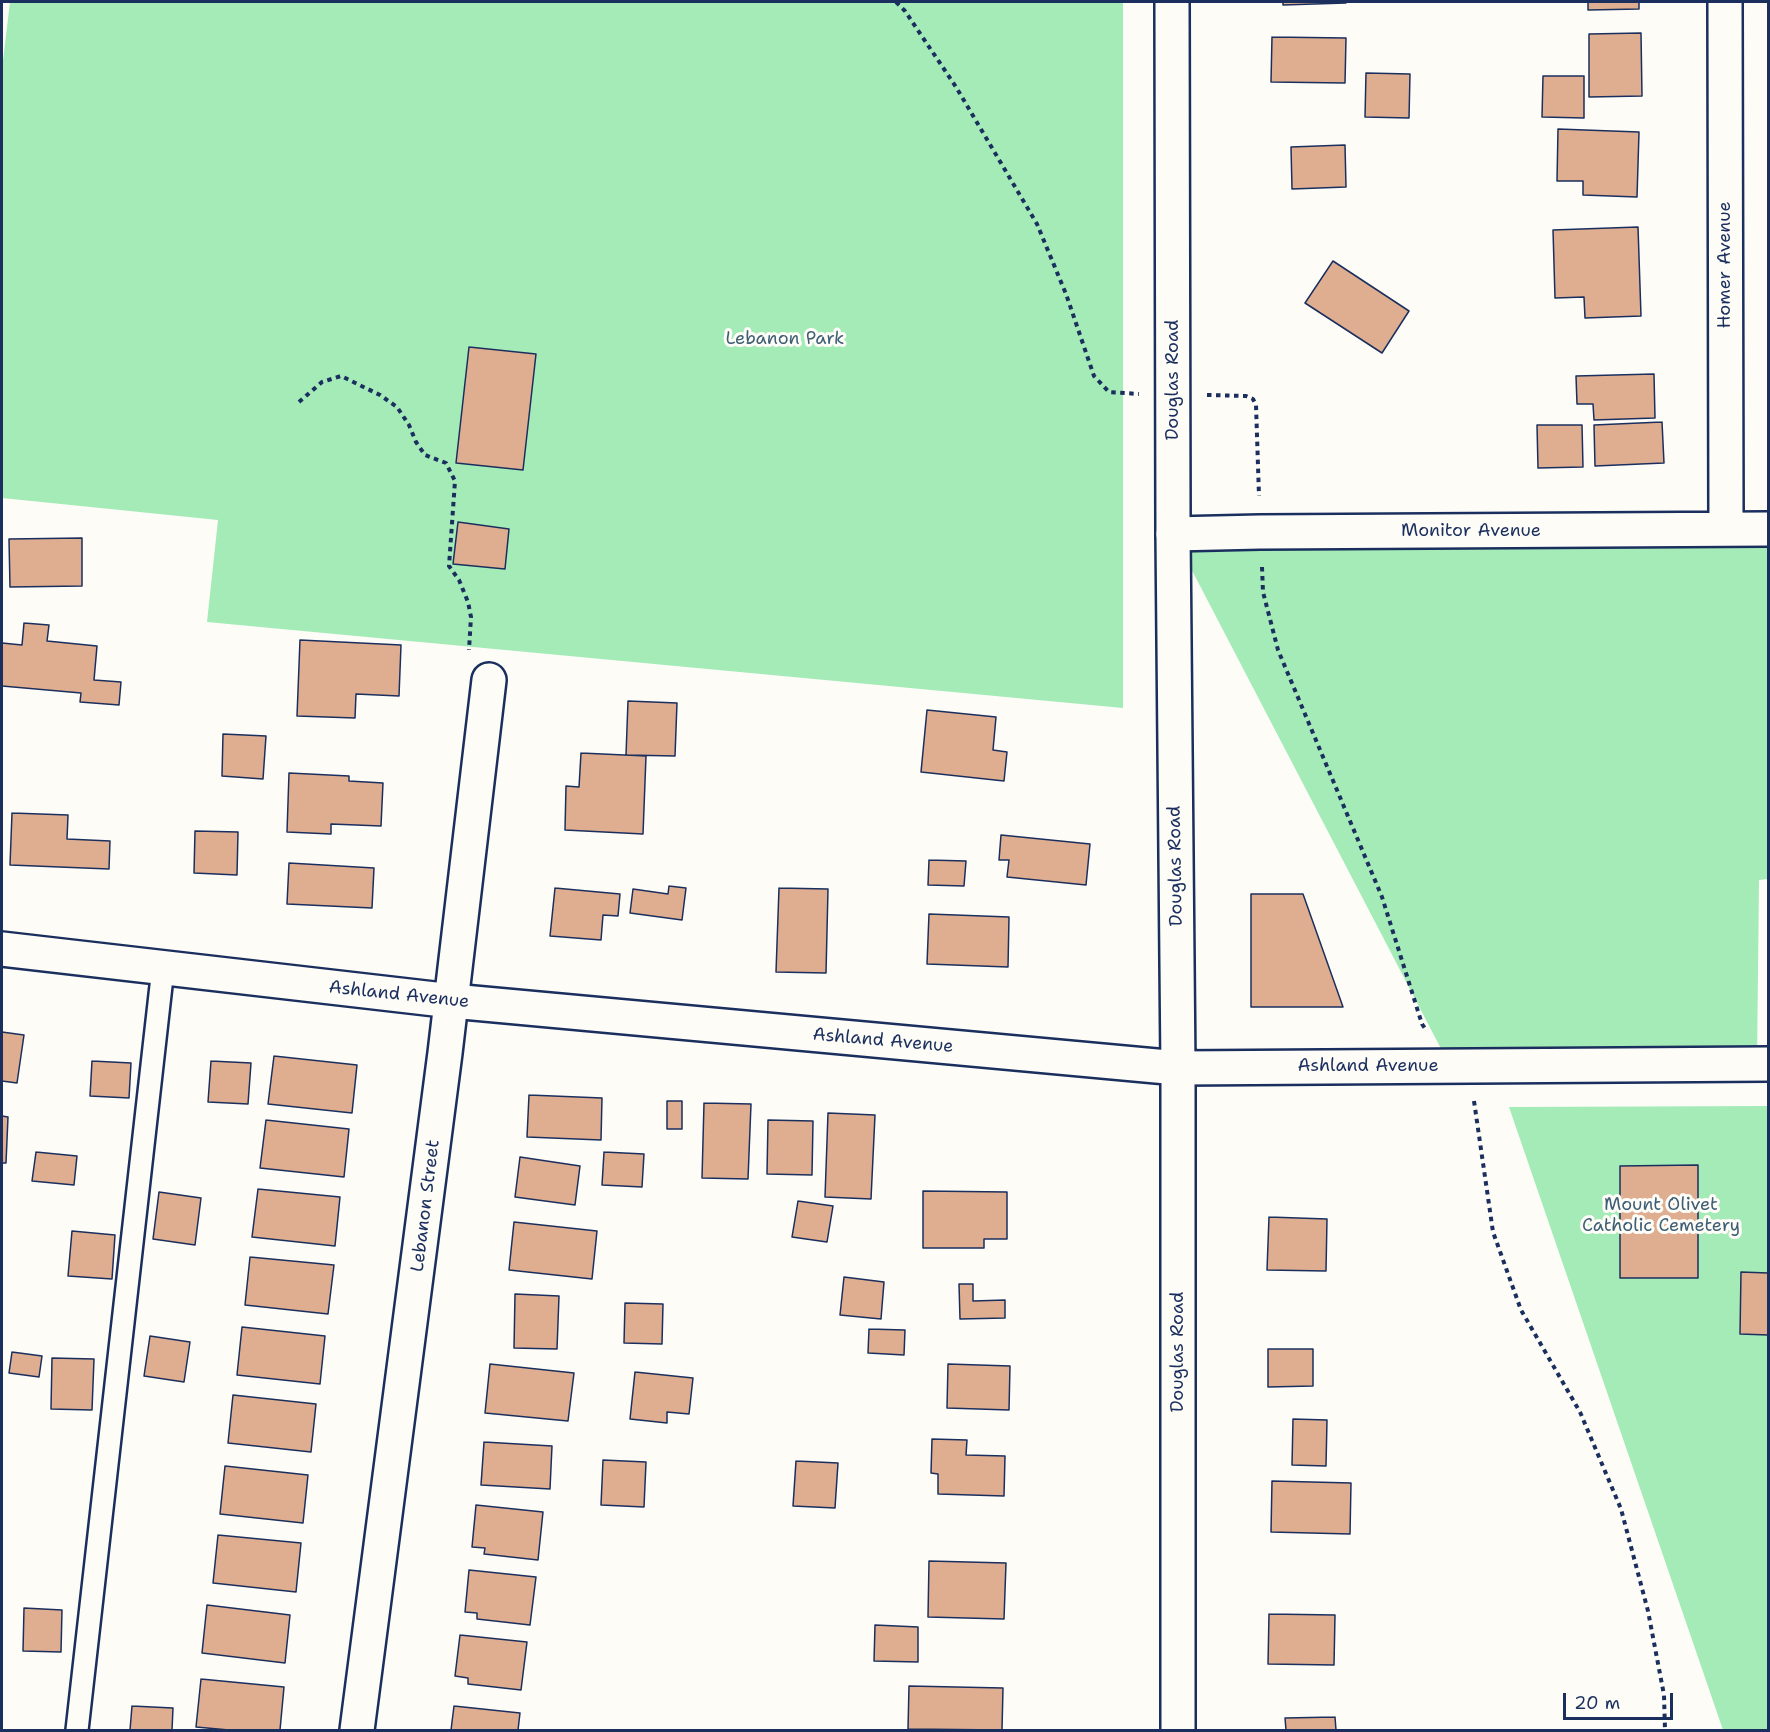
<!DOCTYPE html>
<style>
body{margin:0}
#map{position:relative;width:1770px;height:1732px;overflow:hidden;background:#fdfcf7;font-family:"Shantell Sans",sans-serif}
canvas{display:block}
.frame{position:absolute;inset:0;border:3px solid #1b2f5e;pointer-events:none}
.scale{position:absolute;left:1563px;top:1693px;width:110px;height:27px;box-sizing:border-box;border:3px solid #1b2f5e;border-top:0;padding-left:8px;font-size:18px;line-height:21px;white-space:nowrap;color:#1b2f5e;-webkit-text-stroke:4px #fdfcf7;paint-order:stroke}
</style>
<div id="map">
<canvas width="1770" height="1732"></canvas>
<div class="frame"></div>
<div class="scale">20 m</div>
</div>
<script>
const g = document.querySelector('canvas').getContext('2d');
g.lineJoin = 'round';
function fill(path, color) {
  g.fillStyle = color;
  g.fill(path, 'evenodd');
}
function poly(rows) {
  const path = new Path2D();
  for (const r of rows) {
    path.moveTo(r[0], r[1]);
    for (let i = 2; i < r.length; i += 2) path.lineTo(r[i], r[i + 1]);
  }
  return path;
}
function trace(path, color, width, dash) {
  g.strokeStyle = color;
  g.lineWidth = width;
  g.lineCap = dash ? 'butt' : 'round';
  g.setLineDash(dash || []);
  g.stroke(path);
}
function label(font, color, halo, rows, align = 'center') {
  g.font = font + ' "Shantell Sans",sans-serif';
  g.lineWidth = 6;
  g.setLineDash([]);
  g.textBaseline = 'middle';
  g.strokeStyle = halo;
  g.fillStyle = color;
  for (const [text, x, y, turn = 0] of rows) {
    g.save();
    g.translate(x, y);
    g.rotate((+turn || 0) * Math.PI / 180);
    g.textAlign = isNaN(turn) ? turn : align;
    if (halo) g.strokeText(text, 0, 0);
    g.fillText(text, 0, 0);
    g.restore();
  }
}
const green = poly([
 [10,2,1123,2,1123,708,207,622,218,520,2,498,2,69],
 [1768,530,1768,879,1759,880,1757,1064,1450,1066,1173,534],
 [1768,1106,1768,1730,1723,1730,1509,1107]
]);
const building = poly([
 [1283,2,1346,2,1346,3,1283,5,1283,2],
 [1588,2,1639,2,1639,9,1588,10,1588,2],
 [1641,33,1642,96,1589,97,1589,34,1641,33],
 [1272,37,1346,38,1345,83,1271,82,1272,37],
 [1366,73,1410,74,1409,118,1365,117,1366,73],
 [1543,76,1584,76,1584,118,1542,117,1543,76],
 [1558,129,1639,132,1637,197,1583,195,1583,181,1557,181,1558,129],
 [1345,145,1346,187,1292,189,1291,147,1345,145],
 [1638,227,1641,316,1585,318,1584,297,1555,298,1553,230,1638,227],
 [1333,261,1409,311,1382,353,1305,303,1333,261],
 [469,347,536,354,523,470,456,463,469,347],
 [1654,374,1655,418,1594,420,1593,404,1577,404,1576,376,1654,374],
 [1662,422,1664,463,1595,466,1594,425,1662,422],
 [1537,425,1582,425,1583,467,1538,468,1537,425],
 [458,522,509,529,505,569,453,564,458,522],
 [82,538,82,586,10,587,9,539,82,538],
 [24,623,49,625,47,641,97,646,94,680,121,682,119,705,80,702,81,693,2,686,2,643,22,645,24,623],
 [300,640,401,645,399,696,356,694,355,718,297,716,300,640],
 [628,701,677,703,675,756,626,755,628,701],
 [927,710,996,717,993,750,1007,752,1004,781,921,772,927,710],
 [223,734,266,736,263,779,222,776,223,734],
 [581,753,646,756,643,834,565,830,566,786,579,787,581,753],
 [289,773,349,776,349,781,383,783,381,826,331,824,331,834,287,832,289,773],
 [12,813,68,815,67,839,110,841,109,869,10,865,12,813],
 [195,831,238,832,237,875,194,873,195,831],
 [1001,835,1090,844,1086,885,1007,877,1009,860,999,860,1001,835],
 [929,860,966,861,964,886,928,885,929,860],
 [289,863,374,868,372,908,287,904,289,863],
 [669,886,686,888,682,920,630,913,633,889,668,894,669,886],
 [555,888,620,894,618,916,603,915,601,940,550,936,555,888],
 [779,888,828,889,826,973,776,972,779,888],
 [1251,894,1303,894,1343,1007,1251,1007,1251,894],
 [929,914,1009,917,1008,967,927,964,929,914],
 [2,1032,24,1035,17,1083,2,1081,2,1032],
 [274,1056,357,1065,352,1113,268,1104,274,1056],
 [92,1061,131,1063,129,1098,90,1096,92,1061],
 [211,1061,251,1063,248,1104,208,1102,211,1061],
 [529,1095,602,1098,601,1140,527,1137,529,1095],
 [667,1101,682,1101,682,1129,667,1129,667,1101],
 [704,1103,751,1104,748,1179,702,1178,704,1103],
 [828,1113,875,1115,871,1199,825,1197,828,1113],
 [2,1116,8,1117,6,1163,2,1163,2,1116],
 [266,1120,349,1129,344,1177,260,1168,266,1120],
 [768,1120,813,1121,812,1175,767,1174,768,1120],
 [36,1152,77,1156,74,1185,32,1181,36,1152],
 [604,1152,644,1154,642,1187,602,1185,604,1152],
 [520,1157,580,1166,575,1205,515,1197,520,1157],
 [1698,1165,1698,1278,1620,1278,1620,1166,1698,1165],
 [258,1189,340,1197,335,1246,252,1237,258,1189],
 [923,1191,1007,1192,1007,1239,984,1239,984,1248,923,1248,923,1191],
 [159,1192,201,1198,195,1245,153,1239,159,1192],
 [798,1201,833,1206,827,1242,792,1237,798,1201],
 [1269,1217,1327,1219,1326,1271,1267,1270,1269,1217],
 [514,1222,597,1231,592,1279,509,1270,514,1222],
 [72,1231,115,1235,112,1279,68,1276,72,1231],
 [250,1257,334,1265,328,1314,245,1305,250,1257],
 [1741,1272,1768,1273,1768,1335,1740,1334,1741,1272],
 [844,1277,884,1282,881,1319,840,1315,844,1277],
 [959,1284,973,1284,973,1301,1005,1300,1005,1318,960,1319,959,1284],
 [515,1294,559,1296,557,1349,514,1348,515,1294],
 [625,1303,663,1304,662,1344,624,1343,625,1303],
 [242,1327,325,1336,320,1384,237,1375,242,1327],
 [869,1329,905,1330,904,1355,868,1353,869,1329],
 [150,1336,190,1342,184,1382,144,1376,150,1336],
 [1268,1349,1313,1349,1313,1386,1268,1387,1268,1349],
 [12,1352,42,1356,39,1377,9,1373,12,1352],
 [52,1358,94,1359,92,1410,51,1409,52,1358],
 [490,1364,574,1373,568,1421,485,1413,490,1364],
 [948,1364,1010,1366,1009,1410,947,1408,948,1364],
 [635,1372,693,1378,689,1414,667,1412,667,1423,630,1419,635,1372],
 [233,1395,316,1404,311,1452,228,1443,233,1395],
 [1293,1419,1327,1420,1326,1466,1292,1465,1293,1419],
 [932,1439,967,1440,966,1455,1005,1456,1004,1496,938,1494,938,1474,931,1473,932,1439],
 [484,1442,552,1446,550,1489,481,1485,484,1442],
 [603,1460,646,1462,644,1507,601,1505,603,1460],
 [796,1461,838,1463,835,1508,793,1506,796,1461],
 [225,1466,308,1475,303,1523,220,1514,225,1466],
 [1272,1481,1351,1483,1350,1534,1271,1532,1272,1481],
 [476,1505,543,1512,538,1560,484,1554,485,1548,472,1547,476,1505],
 [218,1535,301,1543,296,1592,213,1583,218,1535],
 [929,1561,1006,1563,1004,1619,928,1617,929,1561],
 [469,1570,536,1577,530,1625,477,1619,477,1613,465,1612,469,1570],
 [207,1605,290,1615,285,1663,202,1653,207,1605],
 [24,1608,62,1610,61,1652,23,1651,24,1608],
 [1269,1614,1335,1615,1334,1665,1268,1664,1269,1614],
 [875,1625,918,1627,918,1662,874,1661,875,1625],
 [460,1635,527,1642,521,1690,468,1684,468,1678,455,1676,460,1635],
 [201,1679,284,1687,280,1730,229,1730,196,1727,201,1679],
 [909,1686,1003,1688,1002,1730,908,1729,909,1686],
 [132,1706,173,1708,172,1730,130,1730,132,1706],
 [454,1706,520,1713,518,1730,451,1730,454,1706],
 [1335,1717,1336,1730,1286,1730,1285,1718,1335,1717]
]);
const path = poly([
 [896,2,905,11,956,87,1037,224,1066,294,1094,376,1109,392,1139,394],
 [1207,395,1246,396,1253,399,1256,405,1259,496],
 [299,402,322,382,341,376,380,395,397,407,409,425,416,442,425,455,446,463,455,481,449,566,459,580,468,602,471,617,469,650],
 [1262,567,1263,592,1278,650,1382,897,1422,1024,1426,1030],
 [1474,1101,1493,1232,1521,1310,1580,1412,1621,1509,1648,1611,1664,1695,1665,1730]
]);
const service = poly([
 [77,1730,163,968]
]);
const minor = poly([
 [1725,2,1726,529],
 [1173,534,1260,532,1768,529],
 [1178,1068,1178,1730],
 [357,1730,445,1053,489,680]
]);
const tertiary = poly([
 [1172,2,1173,534,1178,1068],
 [2,949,452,1001,1178,1068,1768,1064]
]);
const streetNames = [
 ["Homer Avenue",1725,265,-90],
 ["Douglas Road",1173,380,-90],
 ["Monitor Avenue",1471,531],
 ["Douglas Road",1176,866,-91],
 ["Ashland Avenue",399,995,6],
 ["Ashland Avenue",883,1041,5],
 ["Ashland Avenue",1368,1066],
 ["Lebanon Street",426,1206,-83],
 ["Douglas Road",1178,1352,-90]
];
const parkNames = [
 ["Lebanon Park",785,339],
 ["Mount Olivet",1661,1205],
 ["Catholic Cemetery",1661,1226]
];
fill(green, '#a4ebb8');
fill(building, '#dfae90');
trace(building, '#1b2f5e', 1.5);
trace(service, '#1b2f5e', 26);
trace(minor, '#1b2f5e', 38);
trace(tertiary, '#1b2f5e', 38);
trace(path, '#1b2f5e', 4, [4.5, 4.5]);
trace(service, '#fdfcf7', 21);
trace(minor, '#fdfcf7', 33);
trace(tertiary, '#fdfcf7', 33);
label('18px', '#1b2f5e', '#fdfcf7', streetNames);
label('18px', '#3d5e74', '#fdfcf7', parkNames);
</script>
